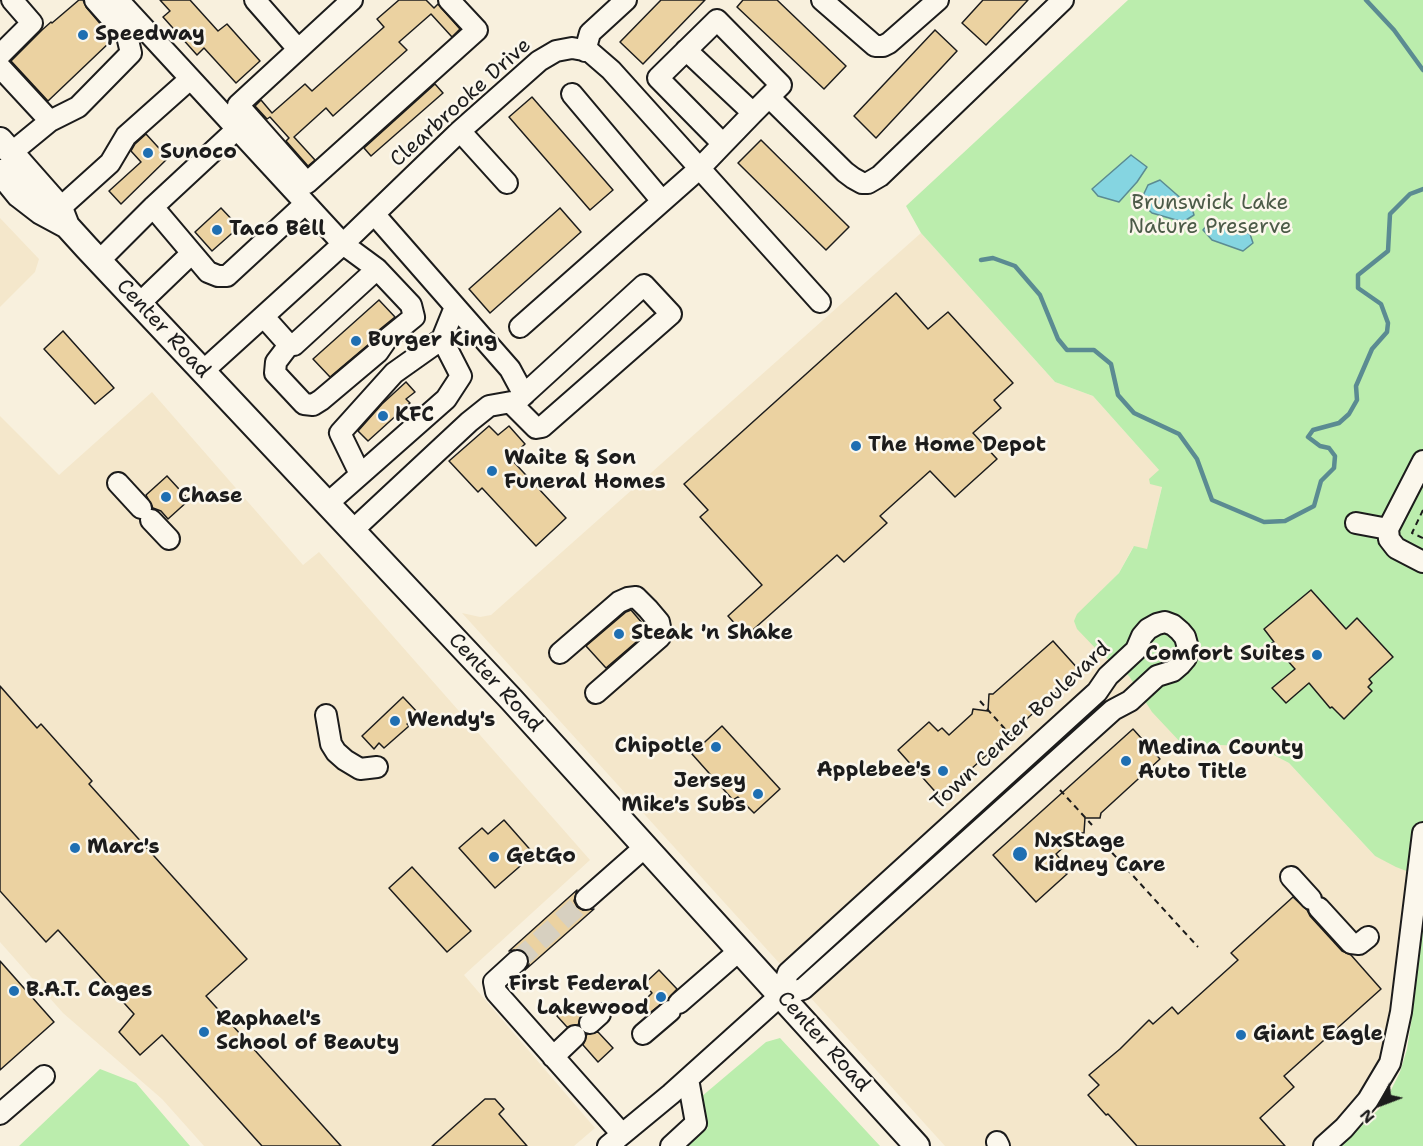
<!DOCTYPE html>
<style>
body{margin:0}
#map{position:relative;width:1423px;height:1146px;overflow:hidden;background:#f8f0dd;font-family:"Shantell Sans",sans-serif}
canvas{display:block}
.north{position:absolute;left:1351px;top:1074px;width:60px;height:60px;-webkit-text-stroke:4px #fbf7ec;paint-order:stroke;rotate:228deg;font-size:16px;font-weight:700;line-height:24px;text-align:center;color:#1c1c1c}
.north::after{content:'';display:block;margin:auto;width:21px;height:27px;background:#1c1c1c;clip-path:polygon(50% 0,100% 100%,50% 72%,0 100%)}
</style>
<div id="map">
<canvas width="1423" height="1146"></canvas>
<div class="north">N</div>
</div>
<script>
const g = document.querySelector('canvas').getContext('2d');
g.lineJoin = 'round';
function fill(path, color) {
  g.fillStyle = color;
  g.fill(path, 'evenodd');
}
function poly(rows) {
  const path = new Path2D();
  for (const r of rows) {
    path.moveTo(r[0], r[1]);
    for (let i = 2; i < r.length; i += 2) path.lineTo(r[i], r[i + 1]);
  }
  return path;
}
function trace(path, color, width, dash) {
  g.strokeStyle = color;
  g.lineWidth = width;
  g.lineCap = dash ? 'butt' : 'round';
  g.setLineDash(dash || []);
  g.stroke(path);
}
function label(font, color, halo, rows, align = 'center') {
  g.font = font + ' "Shantell Sans",sans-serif';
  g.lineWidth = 5;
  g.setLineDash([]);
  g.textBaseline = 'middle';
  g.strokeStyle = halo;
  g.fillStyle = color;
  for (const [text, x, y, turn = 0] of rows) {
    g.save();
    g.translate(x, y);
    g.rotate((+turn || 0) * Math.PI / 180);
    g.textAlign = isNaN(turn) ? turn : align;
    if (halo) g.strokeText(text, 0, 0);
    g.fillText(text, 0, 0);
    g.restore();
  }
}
const built = poly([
 [0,218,39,259,35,272,0,307],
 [921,233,1055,382,1093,396,1159,470,1162,486,1147,550,1133,547,1119,573,1101,591,1100,653,1129,676,1191,749,1220,745,1236,746,1266,751,1289,763,1375,856,1417,875,1390,1063,1324,1146,945,1146,462,613,480,617,491,615],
 [152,392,303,565,319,552,590,860,464,975,595,1128,574,1146,204,1146,162,1099,63,1013,0,942,0,416,59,475]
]);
const green = poly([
 [1128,0,1423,0,1423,875,1417,875,1396,867,1375,856,1289,763,1266,751,1236,746,1220,745,1191,749,1183,745,1152,712,1129,676,1100,653,1077,629,1074,621,1077,614,1119,573,1134,546,1147,549,1162,487,1150,484,1149,479,1159,470,1093,396,1055,382,921,233,906,206],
 [1423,925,1423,1146,1341,1146,1379,1109,1389,1094,1400,1072,1407,1049,1411,1023],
 [780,1038,880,1146,687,1146,708,1128,702,1118,701,1097,766,1042],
 [100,1069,136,1083,190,1146,19,1146]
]);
const water = poly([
 [1131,155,1147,167,1137,182,1119,202,1098,196,1092,189,1131,155],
 [1160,180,1192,208,1194,215,1183,222,1152,213,1140,202,1148,185,1160,180],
 [1211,220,1250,234,1253,243,1243,251,1212,240,1203,230,1211,220]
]);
const stream = poly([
 [1366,0,1394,30,1423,70],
 [981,260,993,258,1015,266,1040,295,1058,339,1067,350,1094,350,1111,364,1118,395,1134,413,1179,434,1197,459,1212,500,1264,522,1285,521,1314,506,1321,481,1334,468,1335,456,1329,448,1320,446,1308,437,1313,430,1339,423,1349,414,1357,400,1356,386,1372,349,1387,332,1388,323,1381,304,1358,288,1358,275,1388,251,1390,214,1410,194,1423,189]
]);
const building = poly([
 [79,0,83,0,86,7,103,27,100,29,111,41,48,101,11,61,42,30,51,22,52,23,79,0],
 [160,0,190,0,218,31,227,24,260,61,236,83,204,48,197,55,163,17,170,11,160,0],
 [399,0,426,0,434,8,438,4,460,29,452,37,431,14,399,42,407,50,333,116,326,108,294,137,315,160,308,166,286,141,289,138,270,117,267,119,255,106,261,100,272,113,305,84,312,91,384,27,377,19,399,0],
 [661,0,705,0,643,64,620,42,661,0],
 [743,0,777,0,846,66,824,89,737,7,743,0],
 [983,0,1028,0,986,45,962,23,983,0],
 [935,30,957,51,876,138,854,116,935,30],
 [435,84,443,93,371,156,364,148,435,84],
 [532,97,613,190,590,210,509,117,532,97],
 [146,134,168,158,121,204,109,191,141,162,131,151,135,144,146,134],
 [761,140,849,227,826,250,738,163,761,140],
 [221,208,239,227,212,251,195,232,221,208],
 [560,208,581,232,490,313,469,289,560,208],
 [896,293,928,329,948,312,1013,383,994,400,1001,408,973,433,997,459,955,497,930,471,880,516,887,523,844,562,837,555,746,636,728,616,762,585,700,517,708,510,684,484,896,293],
 [379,300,395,317,379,330,369,344,330,377,313,359,379,300],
 [63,331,114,388,95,404,44,349,63,331],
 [406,382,415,392,406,399,410,403,368,441,358,431,382,404,406,382],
 [489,426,498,435,509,426,525,444,510,458,566,518,536,546,482,488,478,492,449,461,489,426],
 [167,476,189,500,168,519,161,511,153,508,146,495,167,476],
 [1311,590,1346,629,1357,618,1393,657,1369,679,1372,683,1368,687,1372,691,1344,719,1332,707,1330,708,1309,683,1286,703,1272,688,1295,669,1272,643,1274,642,1264,629,1311,590],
 [631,610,649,631,606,668,586,646,626,612,631,610],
 [1053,641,1080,671,940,797,898,750,929,722,938,731,942,728,949,735,972,714,973,709,988,711,989,694,993,694,1053,641],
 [0,686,37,728,41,724,92,781,89,784,247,959,206,996,341,1146,262,1146,162,1035,140,1055,119,1032,134,1014,58,930,46,942,0,891,0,686],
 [403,697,419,714,407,724,409,726,384,748,379,743,374,749,362,736,403,697],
 [722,726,780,789,754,813,738,797,733,800,692,754,722,726],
 [1133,729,1160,759,1101,813,1100,818,1085,818,1084,833,1079,833,1056,854,1061,860,1057,864,1067,874,1036,902,993,855,1133,729],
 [504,820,534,854,495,888,459,848,482,828,488,834,504,820],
 [412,867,471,931,447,952,389,888,412,867],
 [577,890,574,901,577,907,583,910,594,909,525,970,529,964,526,953,520,949,509,951,577,890],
 [1293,897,1307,910,1310,916,1342,951,1351,955,1381,989,1284,1076,1294,1087,1260,1118,1285,1146,1137,1146,1108,1114,1106,1115,1088,1095,1099,1085,1089,1075,1120,1049,1149,1020,1153,1024,1172,1007,1178,1014,1238,960,1231,953,1293,897],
 [0,961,54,1022,0,1070,0,961],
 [659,970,677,989,668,999,647,1015,639,1006,652,993,644,984,659,970],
 [572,1003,582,1014,578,1025,567,1027,557,1016,572,1003],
 [598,1032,613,1048,598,1062,583,1045,587,1034,598,1032],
 [485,1099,495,1099,504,1109,499,1114,527,1146,432,1146,485,1099]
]);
const minorTunnel = poly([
 [517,961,586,899]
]);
const path = poly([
 [1423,510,1412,533,1423,538],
 [980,701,1013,738],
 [1060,790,1092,825],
 [1105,845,1198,947]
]);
const minor = poly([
 [118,0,343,244,377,269,294,345,289,345,276,362,275,373,304,404,313,405,321,400,378,352,387,339,414,317,411,305,377,269],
 [255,0,298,49],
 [352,0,238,105,307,183,477,30,449,0],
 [822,0,875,46,883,46,889,43,938,0],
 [686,50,753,113],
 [585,51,590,33,626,0],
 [0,55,32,23,12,0],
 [0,67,50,121],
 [572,94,662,201],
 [769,97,845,172,853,178,862,183,868,183,880,176,1063,0],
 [460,131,507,183],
 [11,153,50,121,78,107,131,53,127,36,95,0],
 [153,207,208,272,218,276,227,276,305,204],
 [60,208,110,163,126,136,190,79],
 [375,215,510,369,524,395],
 [99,261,153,207,237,129],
 [140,303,192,253],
 [264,317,289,345],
 [520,327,700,168,723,144,753,113,781,85,717,20,658,78,723,144],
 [202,372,343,244,460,131,539,61,556,51,572,48,589,51,611,70,820,302],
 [1423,461,1388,529,1389,539,1396,548,1423,562],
 [360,474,340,433,394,373,442,339,455,307],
 [118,483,141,508],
 [327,504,446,399,461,376,442,339],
 [151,520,169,539],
 [1356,523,1388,529],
 [352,531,469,422,489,406,517,401,644,285,671,314,542,427,536,428,511,403],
 [560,653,619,602,628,598,636,597,648,609,659,622,661,632,660,637,596,693],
 [326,715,331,744,336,752,345,760,360,769,377,767],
 [1291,877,1311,899],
 [586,899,645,847],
 [1319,908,1351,943,1359,944,1368,937],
 [517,961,494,982,496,992,622,1134],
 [679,1003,740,950],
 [590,1023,600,1014],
 [643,1034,670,1011],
 [553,1057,575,1036],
 [0,1114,44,1076],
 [997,1142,999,1146],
 [608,1146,671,1094,781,995,803,989,1113,710,1130,701,1157,676,1173,671,1180,665,1186,658,1188,648,1185,637,1180,631,1173,625,1165,622,1157,624,1148,629,1142,636,1136,650,1108,676,1097,692,788,973,781,995],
 [671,1146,696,1123,688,1079],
 [1324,1146,1344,1128,1368,1100,1390,1063,1401,1012,1423,833]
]);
const major = poly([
 [0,140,60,208,67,226,87,248,510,698,917,1146],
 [0,172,19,195,41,212,67,226]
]);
const markers = [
 [83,35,6,"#1f6fb2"],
 [148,153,6,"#1f6fb2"],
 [217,230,6,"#1f6fb2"],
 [356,341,6,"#1f6fb2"],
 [383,416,6,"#1f6fb2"],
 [856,446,6,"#1f6fb2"],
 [492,471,6,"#1f6fb2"],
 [166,497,6,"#1f6fb2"],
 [619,634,6,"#1f6fb2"],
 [1317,655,6,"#1f6fb2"],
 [395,721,6,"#1f6fb2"],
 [716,747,6,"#1f6fb2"],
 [1126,761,6,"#1f6fb2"],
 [943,771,6,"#1f6fb2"],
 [758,794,6,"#1f6fb2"],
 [75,848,6,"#1f6fb2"],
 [1020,854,8,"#1f6fb2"],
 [494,857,6,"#1f6fb2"],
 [14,991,6,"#1f6fb2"],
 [661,997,6,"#1f6fb2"],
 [204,1032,6,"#1f6fb2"],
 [1241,1035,6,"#1f6fb2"]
];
const poiNames = [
 ["Speedway",95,35],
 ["Sunoco",160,153],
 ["Taco Bell",229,230],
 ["Burger King",368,341],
 ["KFC",395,416],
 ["The Home Depot",868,446],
 ["Waite & Son",504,459],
 ["Funeral Homes",504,483],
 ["Chase",178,497],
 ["Steak 'n Shake",631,634],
 ["Comfort Suites",1305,655,"right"],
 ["Wendy's",407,721],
 ["Chipotle",704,747,"right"],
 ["Medina County",1138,749],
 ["Auto Title",1138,773],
 ["Applebee's",931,771,"right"],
 ["Jersey",746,782,"right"],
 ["Mike's Subs",746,806,"right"],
 ["NxStage",1034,842],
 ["Kidney Care",1034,866],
 ["Marc's",87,848],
 ["GetGo",506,857],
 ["First Federal",649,985,"right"],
 ["Lakewood",649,1009,"right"],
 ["B.A.T. Cages",26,991],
 ["Raphael's",216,1020],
 ["School of Beauty",216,1044],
 ["Giant Eagle",1253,1035]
];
const streetNames = [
 ["Clearbrooke Drive",461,103,-42],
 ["Center Road",163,329,47],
 ["Center Road",495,683,47],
 ["Town Center Boulevard",1021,726,-43],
 ["Center Road",823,1042,48]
];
const parkNames = [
 ["Brunswick Lake",1210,204],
 ["Nature Preserve",1210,228]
];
fill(built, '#f4e7cb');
fill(green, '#bbedad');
fill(water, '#85d5e1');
trace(water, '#5b8b92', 1.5);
trace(stream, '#5b8b92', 4.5);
fill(building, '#ebd2a1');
trace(building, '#1c1c1c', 1.5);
trace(minorTunnel, '#d7d0c0', 20, [20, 10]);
trace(minor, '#1c1c1c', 24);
trace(major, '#1c1c1c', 28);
trace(path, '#1c1c1c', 2, [6, 4.5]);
trace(minor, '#fbf7ec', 20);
trace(major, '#fbf7ec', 24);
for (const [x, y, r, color] of markers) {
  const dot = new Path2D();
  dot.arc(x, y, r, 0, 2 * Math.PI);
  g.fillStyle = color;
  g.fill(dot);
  trace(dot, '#fbf7ec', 2);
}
label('bold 21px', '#1c1c1c', '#fbf7ec', poiNames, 'left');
label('21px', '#1c1c1c', '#fbf7ec', streetNames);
label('21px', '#4c5b48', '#fbf7ec', parkNames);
</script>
